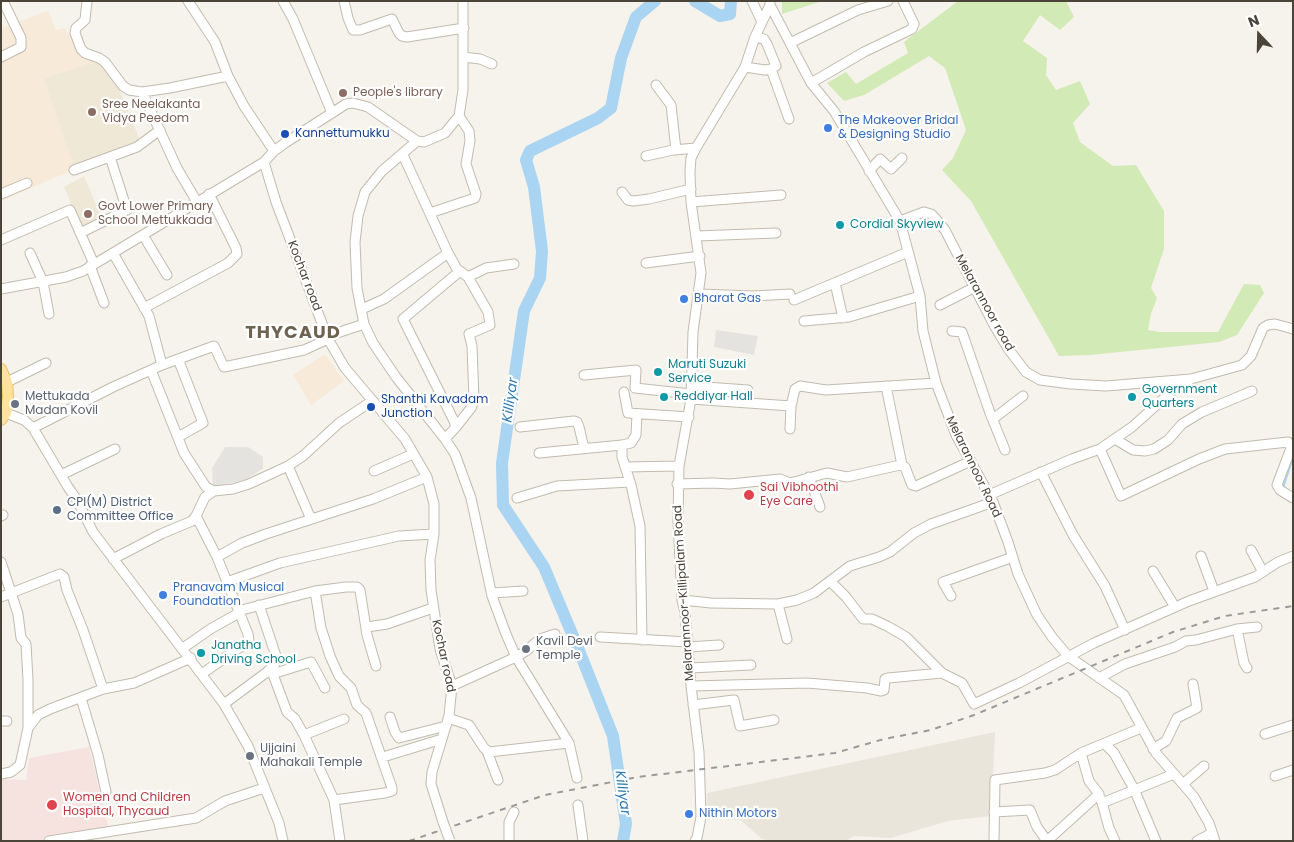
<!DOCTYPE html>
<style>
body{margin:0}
#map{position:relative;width:1294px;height:842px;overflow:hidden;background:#f6f3ec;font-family:Poppins,sans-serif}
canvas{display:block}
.frame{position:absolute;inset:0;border:2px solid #4b4439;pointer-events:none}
.north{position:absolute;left:1234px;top:10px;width:50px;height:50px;-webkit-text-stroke:4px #fff;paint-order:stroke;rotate:339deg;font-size:14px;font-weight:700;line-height:20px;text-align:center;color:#4b4439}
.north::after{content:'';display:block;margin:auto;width:18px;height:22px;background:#4b4439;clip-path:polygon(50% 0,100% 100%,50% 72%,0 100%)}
</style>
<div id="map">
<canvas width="1294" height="842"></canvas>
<div class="frame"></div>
<div class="north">N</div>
</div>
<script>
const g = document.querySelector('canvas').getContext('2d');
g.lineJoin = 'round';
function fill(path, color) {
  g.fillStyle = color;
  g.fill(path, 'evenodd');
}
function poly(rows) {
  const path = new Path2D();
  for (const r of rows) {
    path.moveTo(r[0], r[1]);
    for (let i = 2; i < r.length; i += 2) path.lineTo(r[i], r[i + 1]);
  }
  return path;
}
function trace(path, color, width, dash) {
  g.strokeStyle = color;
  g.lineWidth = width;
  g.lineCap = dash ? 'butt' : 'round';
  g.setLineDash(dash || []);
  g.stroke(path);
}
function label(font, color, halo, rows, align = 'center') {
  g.font = font + ' Poppins,sans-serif';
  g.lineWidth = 4.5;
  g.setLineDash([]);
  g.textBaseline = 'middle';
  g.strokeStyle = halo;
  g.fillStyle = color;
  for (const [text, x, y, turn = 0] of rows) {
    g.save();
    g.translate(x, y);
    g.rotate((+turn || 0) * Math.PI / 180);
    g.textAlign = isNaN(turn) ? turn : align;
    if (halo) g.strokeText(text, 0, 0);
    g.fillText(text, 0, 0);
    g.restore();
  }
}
const residential = poly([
 [995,732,991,816,948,821,891,838,854,836,845,841,773,841,762,839,740,820,706,818,707,793]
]);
const commercial = poly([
 [48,11,56,30,65,28,82,57,101,61,75,169,1,201,1,28],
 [325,354,344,381,311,405,293,375]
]);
const education = poly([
 [101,61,116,81,141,143,75,169,44,78],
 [84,176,97,207,106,225,85,238,64,187]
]);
const medical = poly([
 [89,747,109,829,54,834,44,841,1,841,1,779,26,780,29,758]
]);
const green = poly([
 [782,1,822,1,782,14],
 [958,1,1066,1,1074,17,1060,30,1040,15,1023,41,1047,58,1046,75,1056,90,1080,81,1090,104,1073,123,1080,142,1113,166,1136,165,1164,211,1164,249,1151,288,1157,298,1151,314,1148,330,1160,332,1218,332,1244,284,1260,285,1264,293,1237,335,1219,342,1090,355,1059,356,971,201,942,170,953,158,966,130,945,68,929,56,864,95,844,101,827,83,846,72,856,84,908,53,904,42]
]);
const parking = poly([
 [716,330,758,336,754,355,714,347],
 [225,447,248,447,263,457,263,468,247,479,213,487,212,468]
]);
const stream = poly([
 [1283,488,1293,457]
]);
const river = poly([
 [695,1,720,16,730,14,731,1],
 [623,841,626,824,613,736,578,648,544,567,503,505,502,463,524,311,540,278,542,251,534,187,526,160,530,151,598,118,611,108,621,58,636,17,655,1]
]);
const minor = poly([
 [87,1,85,20,76,28,75,33,81,49,85,53,99,58,105,62,123,86,129,90,142,92,170,88,228,76],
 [188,1,215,42,228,76,244,106,274,151],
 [283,1,293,19,332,113],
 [344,1,348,18,353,30,360,30,392,19,399,33,402,36,407,37,464,28],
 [752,1,762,22],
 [770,1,770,5,811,83,834,111,900,221,920,296,923,331,936,383,956,435,993,502,1008,542,1018,574,1037,615,1052,637,1068,656,1124,695,1156,753,1194,797,1209,823,1215,841],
 [755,37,764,39,767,44,776,66,771,69],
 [790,43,858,10,888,1],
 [1,57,21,47,21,38,3,1],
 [463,57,480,59,492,64],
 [745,67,765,70,771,69,789,119],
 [811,83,864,52,912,29,914,24,903,1],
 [656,85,671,105,676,150],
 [142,92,177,168,197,202],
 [417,141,382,171,365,192,358,216,355,242,357,288,364,324,373,343,396,377,445,439,455,454,471,498,492,596,506,634,516,657,569,743,577,778],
 [403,155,448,253,457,269,468,277,486,268,514,264],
 [646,156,673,150,696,148],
 [264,162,276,202,328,339,345,368,405,439,427,477,434,504,434,534,430,560,431,590,440,649,452,686,449,716,432,772,431,784,443,822],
 [74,170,137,147,160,130],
 [869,171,880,159,891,169,902,158],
 [622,192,628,200,633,201,649,199,691,189],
 [1,194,27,183],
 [691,202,781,195],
 [430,213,475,198,476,194,466,164,470,141,469,131,459,116],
 [900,221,924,212,931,214,936,219,945,230,995,327,1009,350,1026,372,1040,380,1071,384,1106,386,1191,379,1242,365,1251,356,1263,328,1268,325,1275,324,1293,329],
 [80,233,127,210,110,157],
 [143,235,167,275],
 [697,236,776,233],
 [1,240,70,210,94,264],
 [30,253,43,282,49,314],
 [113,253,149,316,162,365],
 [646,263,700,256],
 [90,266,104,303],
 [835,283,843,318],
 [1,289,66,277,83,271,264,162,274,151,285,143,346,104,353,103,368,107,417,141,424,142,445,133,459,116,463,90,463,1],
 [699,294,753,296,790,294],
 [794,300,908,252],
 [940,305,975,287],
 [144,308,228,263,237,254,236,248,209,194],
 [362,309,384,299,448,253],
 [804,321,849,317,920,296],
 [952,331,962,332,990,413,1005,450],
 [178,359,203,423,178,437],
 [151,370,184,453,206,487,214,491],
 [584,375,636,370,635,388,691,394],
 [7,382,46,363],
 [692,386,748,390],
 [886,386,902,465],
 [624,392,628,413,689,417],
 [691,399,791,406,790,429],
 [791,406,795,389,800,386,826,390,936,383],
 [6,413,24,420,33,428,68,487,77,500,93,532,224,704,248,746,279,823,283,841],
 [993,419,1023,396],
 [456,427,471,408,474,400,472,346,469,334,490,325,488,312,468,277],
 [520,427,574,421,577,422,579,427,584,448],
 [33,428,113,387,162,365,214,346,224,367,304,350,328,339,337,333,364,324],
 [445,439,456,427,454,421,403,319,460,271],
 [1115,439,1133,450,1145,451,1154,449,1168,440,1182,424,1202,412,1252,391],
 [622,445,622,457,631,485,640,526,642,640],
 [1100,449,1121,496,1199,459,1225,449,1288,442,1291,448,1277,485,1280,490,1293,498],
 [539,453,622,445,631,443,636,435,637,414],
 [288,466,311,519],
 [625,467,679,466],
 [374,471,413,454],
 [1041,472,1073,535,1105,586,1125,630],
 [61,475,115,449],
 [809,477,820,507],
 [677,484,713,483,730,484,780,479,790,483,827,473,847,477,900,465,905,467,912,485,916,486,971,461],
 [989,495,1072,459,1100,449,1132,427,1171,392,1189,381],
 [517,498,557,486,630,482],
 [993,502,931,524,914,533,890,552,879,557,850,566,830,581,846,597,863,619,872,619,887,626,906,637,942,673,962,683,974,704,1019,683,1094,643,1189,601,1255,577,1278,562,1293,556],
 [1,516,3,515],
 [196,516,217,557,248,634,249,641,203,673],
 [1251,550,1263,572],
 [1201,556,1214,591],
 [217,557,242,543,266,534,373,499,427,477],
 [113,559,161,534,192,521,196,516,205,497,214,491,233,489,249,484,288,466,303,456,339,423,372,401],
 [1,562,18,614,21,638,26,644,28,680,28,728],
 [1153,571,1175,607],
 [227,582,280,563,399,536,434,534],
 [315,591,321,628,330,656,339,676,351,688,357,705,366,713,392,788,392,791,385,793,334,800,340,841],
 [492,593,523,591],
 [951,596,943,582,1013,557],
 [1,597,60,574,64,577,67,590,83,630,103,689],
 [682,600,711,603,778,604,797,600,814,593,830,581],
 [778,604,787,639],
 [238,611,315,591,346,587,357,587,360,590,367,635,376,666],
 [367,627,387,624,433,608],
 [1237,629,1244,663,1247,668],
 [600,637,688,642],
 [688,647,719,645],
 [183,648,212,628,239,613],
 [690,668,751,665],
 [271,669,287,712,295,719,304,735,334,800],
 [272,674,311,662,325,688],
 [1099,678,1125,664,1175,647,1186,641,1196,640,1237,629,1257,627],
 [452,686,516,657,526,651,540,639,555,634],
 [691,686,807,683,867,688,881,691,884,690,885,679,888,678,942,673],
 [81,698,98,755,106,792],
 [224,704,267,672,275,664,276,656,259,605],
 [693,705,734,700,740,726,774,720],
 [390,717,395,732,399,738,446,726],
 [448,718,469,725,484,748,489,752,569,743],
 [1,721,7,721],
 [1265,734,1293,725],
 [304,735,344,719],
 [1105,744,1114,753,1134,789,1156,841],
 [1153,749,1166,741,1177,718,1197,708,1193,684],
 [487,751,498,780],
 [383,757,442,739],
 [1,774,11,772,20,765,28,728,38,715,50,709,103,689,134,683,191,658],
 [1275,776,1293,770],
 [1183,784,1204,766],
 [1101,799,1109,828,1115,841],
 [1102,803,1174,774],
 [578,805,583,841],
 [994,812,1030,810,1037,827,1047,841],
 [49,841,196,818,225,801,264,788],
 [509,841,509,822,514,812],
 [695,841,697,838,701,817,699,752,691,686,685,613,682,600,678,521,679,466,691,399,693,332,701,273,691,202,690,172,691,158,696,148,745,67,755,37,770,5],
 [994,841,995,780,1045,773,1055,770,1081,753],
 [1047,841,1099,794,1089,781,1081,753,1141,728],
 [1197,841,1212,833]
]);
const major = poly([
 [1,369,7,382,8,396,6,413,1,420]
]);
const rail = poly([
 [409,841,545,795,638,777,835,753,884,739,931,730,974,715,1173,632,1225,616,1293,606]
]);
const minorBridge = poly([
 [443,822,450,841]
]);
const markers = [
 [343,93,5,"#8d6e63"],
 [92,112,5,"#8d6e63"],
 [828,128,5,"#3f7fe0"],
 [285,134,5,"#1a4fb4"],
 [88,214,5,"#8d6e63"],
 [840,225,5,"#0f9aa8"],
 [684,299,5,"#3f7fe0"],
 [658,372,5,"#0f9aa8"],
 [664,397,5,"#0f9aa8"],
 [1132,397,5,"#0f9aa8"],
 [15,404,5,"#6b7280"],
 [371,407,5,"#1a4fb4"],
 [749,495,6,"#e0444e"],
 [57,510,5,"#5c6f8a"],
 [163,595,5,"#3f7fe0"],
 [526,649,5,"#6b7280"],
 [201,653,5,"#0f9aa8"],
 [250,756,5,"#6b7280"],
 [52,805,6,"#e0444e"],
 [689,814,5,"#3f7fe0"]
];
const educationNames = [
 ["People's library",353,93],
 ["Sree Neelakanta",102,105],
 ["Vidya Peedom",102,119],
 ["Govt Lower Primary",98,207],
 ["School Mettukkada",98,221]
];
const shopNames = [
 ["The Makeover Bridal",838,121],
 ["& Designing Studio",838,135],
 ["Bharat Gas",694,299],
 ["Pranavam Musical",173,588],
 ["Foundation",173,602],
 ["Nithin Motors",699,814]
];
const transitNames = [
 ["Kannettumukku",295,134],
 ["Shanthi Kavadam",381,400],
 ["Junction",381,414]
];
const cultureNames = [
 ["Cordial Skyview",850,225],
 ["Maruti Suzuki",668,365],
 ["Service",668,379],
 ["Government",1142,390],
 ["Quarters",1142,404],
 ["Reddiyar Hall",674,397],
 ["Janatha",211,646],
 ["Driving School",211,660]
];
const streetNames = [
 ["Kochar road",304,276,69],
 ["Melarannoor road",984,303,61],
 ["Melarannoor Road",973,467,64],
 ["Melarannoor-Killipalam Road",684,593,-94],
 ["Kochar road",443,656,78]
];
const worshipNames = [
 ["Mettukada",25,397],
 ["Madan Kovil",25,411],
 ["Kavil Devi",536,642],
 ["Temple",536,656],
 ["Ujjaini",260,749],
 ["Mahakali Temple",260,763]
];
const healthNames = [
 ["Sai Vibhoothi",760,488],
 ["Eye Care",760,502],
 ["Women and Children",63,798],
 ["Hospital, Thycaud",63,812]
];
const serviceNames = [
 ["CPI(M) District",67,503],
 ["Committee Office",67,517]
];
const waterNames = [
 ["Killiyar",511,400,-82],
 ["Killiyar",622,793,82]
];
const districtNames = [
 ["THYCAUD",293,333]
];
fill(residential, '#eae5da');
fill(commercial, '#f7ead8');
fill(education, '#efe8d6');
fill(medical, '#f6e3e0');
fill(green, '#d2eab5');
fill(parking, '#e5e3e0');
trace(stream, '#a9d4f2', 2);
trace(river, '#a9d4f2', 12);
trace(minor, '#c2bbae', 11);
trace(major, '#e6c16a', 12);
trace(minor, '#fff', 9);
trace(major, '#ffe39c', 10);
trace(rail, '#9a9a9a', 2, [6, 6]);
trace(minorBridge, '#c2bbae', 11, []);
trace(minorBridge, '#fff', 9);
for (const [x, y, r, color] of markers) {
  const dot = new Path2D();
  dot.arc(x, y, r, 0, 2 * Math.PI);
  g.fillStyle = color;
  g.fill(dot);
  trace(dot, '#fff', 2);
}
label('12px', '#785e54', '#fff', educationNames, 'left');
label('12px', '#366cbe', '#fff', shopNames, 'left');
label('12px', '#164399', '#fff', transitNames, 'left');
label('12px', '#0d838f', '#fff', cultureNames, 'left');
label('12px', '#4b4439', '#fff', streetNames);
label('12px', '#5b616d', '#fff', worshipNames, 'left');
label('12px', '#be3a42', '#fff', healthNames, 'left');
label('12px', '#4e5e75', '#fff', serviceNames, 'left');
label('italic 14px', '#2e7ab2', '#fff', waterNames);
g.letterSpacing = '1px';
label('bold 18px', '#6e6250', '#fff', districtNames);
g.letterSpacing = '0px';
</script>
